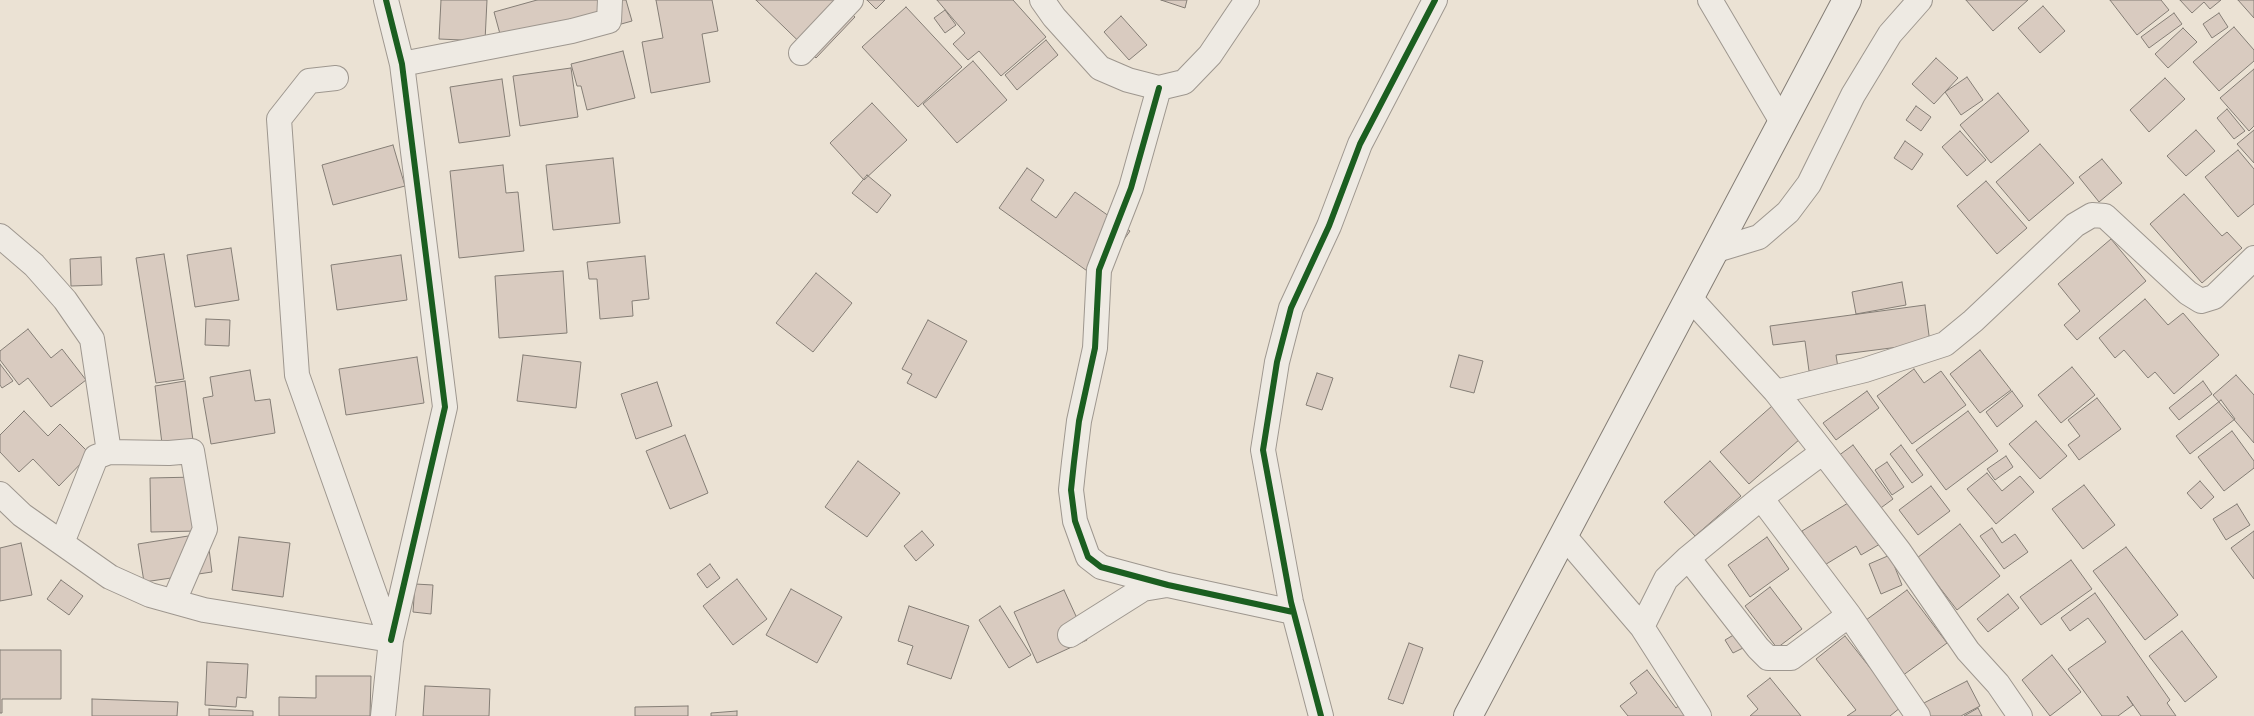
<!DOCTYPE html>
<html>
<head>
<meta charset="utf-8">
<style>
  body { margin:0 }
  canvas { display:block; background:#ebe2d4 }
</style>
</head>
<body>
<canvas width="2254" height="716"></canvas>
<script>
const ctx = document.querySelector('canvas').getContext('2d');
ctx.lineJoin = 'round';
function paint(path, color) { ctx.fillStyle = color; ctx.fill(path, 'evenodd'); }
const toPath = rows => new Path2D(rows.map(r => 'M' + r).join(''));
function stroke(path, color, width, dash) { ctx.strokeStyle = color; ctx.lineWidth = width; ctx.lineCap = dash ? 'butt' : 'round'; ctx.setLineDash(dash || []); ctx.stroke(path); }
const building = toPath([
  [441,0,487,0,485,41,439,39,441,0],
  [537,0,626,0,632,21,506,56,494,12,537,0],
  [656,0,712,0,718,31,702,34,710,82,651,93,642,42,663,38,656,0],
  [756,0,837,0,855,17,816,58,756,0],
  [867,0,885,0,876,9,867,0],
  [937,0,1013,0,1046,37,1001,76,979,51,968,60,953,44,965,33,937,0],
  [1161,0,1187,0,1185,8,1161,0],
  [1966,0,2028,0,1993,31,1966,0],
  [2110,0,2161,0,2169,10,2137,35,2110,0],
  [2180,0,2221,0,2210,9,2204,2,2192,13,2180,0],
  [2238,0,2254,0,2254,18,2238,0],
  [2043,6,2065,31,2040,53,2018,28,2043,6],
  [906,7,962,67,918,107,862,47,906,7],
  [945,10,956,25,945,33,934,18,945,10],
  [2174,13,2182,24,2149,48,2141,37,2174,13],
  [2219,13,2228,27,2212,38,2203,24,2219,13],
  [1121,16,1147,45,1129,60,1104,32,1121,16],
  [2234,27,2254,50,2254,61,2219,91,2193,62,2234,27],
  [2183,28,2197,42,2168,68,2155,54,2183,28],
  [1046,40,1058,55,1017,90,1005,75,1046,40],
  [623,51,635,98,587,110,581,86,577,86,571,64,623,51],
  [1936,58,1958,78,1934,104,1912,84,1936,58],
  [973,61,1007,100,957,143,923,104,973,61],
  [571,68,578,117,520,126,513,76,571,68],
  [2254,69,2254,126,2249,131,2220,98,2254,69],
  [1967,77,1983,100,1961,115,1945,92,1967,77],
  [2165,78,2185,99,2149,132,2130,110,2165,78],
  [502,79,510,136,459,143,450,87,502,79],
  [1998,93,2029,131,1991,163,1960,125,1998,93],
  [872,103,907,140,864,180,830,143,872,103],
  [1916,106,1931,117,1921,131,1906,120,1916,106],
  [2227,109,2245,131,2234,139,2217,118,2227,109],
  [2196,130,2215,151,2186,176,2167,156,2196,130],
  [2254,130,2254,163,2237,144,2254,130],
  [1960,131,1986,160,1967,176,1942,147,1960,131],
  [1905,141,1923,154,1912,170,1894,158,1905,141],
  [2040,144,2074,183,2029,221,1996,182,2040,144],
  [393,145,405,186,333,205,322,165,393,145],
  [2238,150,2254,169,2254,204,2238,217,2205,177,2238,150],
  [613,158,620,223,553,230,546,165,613,158],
  [2102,159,2122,183,2099,202,2079,177,2102,159],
  [503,165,506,193,518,192,524,251,459,258,450,171,503,165],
  [1027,168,1044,180,1031,200,1056,218,1075,192,1130,231,1097,278,999,208,1027,168],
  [867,175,891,195,877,213,852,193,867,175],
  [1986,181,2027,228,1997,254,1957,206,1986,181],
  [2184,194,2222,236,2227,232,2242,248,2202,283,2150,224,2184,194],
  [2111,239,2146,281,2077,340,2064,325,2080,311,2058,284,2111,239],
  [231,248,239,300,195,307,187,255,231,248],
  [164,254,184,379,156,383,136,258,164,254],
  [401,255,407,300,337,310,331,265,401,255],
  [645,256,649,299,632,301,633,316,600,319,597,279,589,279,587,262,645,256],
  [101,257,102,285,71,286,70,259,101,257],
  [563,271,567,333,499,338,495,276,563,271],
  [816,273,852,303,813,352,776,323,816,273],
  [1902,282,1906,305,1856,314,1852,292,1902,282],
  [2145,299,2168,325,2183,313,2219,355,2174,394,2155,372,2148,378,2124,350,2115,358,2099,338,2145,299],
  [1925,305,1930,343,1836,355,1838,368,1809,371,1805,341,1773,345,1770,326,1925,305],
  [206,319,230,320,229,346,205,345,206,319],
  [928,320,967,341,936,398,907,383,912,374,902,369,928,320],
  [28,329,51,358,62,349,86,380,51,407,28,378,19,385,0,360,0,351,28,329],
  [1980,350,2011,390,1980,413,1950,374,1980,350],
  [523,355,581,362,576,408,517,401,523,355],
  [1459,355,1483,361,1474,393,1450,387,1459,355],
  [417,357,424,403,346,415,339,369,417,357],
  [0,364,13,381,2,388,0,385,0,364],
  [2072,367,2095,395,2061,423,2038,395,2072,367],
  [1914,369,1924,383,1941,371,1966,405,1912,444,1877,396,1914,369],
  [250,370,255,401,270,399,275,433,211,444,203,398,213,396,210,377,250,370],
  [1317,373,1333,378,1322,410,1306,405,1317,373],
  [2236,375,2254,395,2254,443,2213,395,2236,375],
  [185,381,194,448,163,452,155,386,185,381],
  [2203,381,2212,394,2179,420,2169,408,2203,381],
  [657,382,672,426,636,439,621,394,657,382],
  [1867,391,1879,408,1836,440,1823,423,1867,391],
  [2012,391,2023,406,1997,427,1986,412,2012,391],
  [2097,398,2121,429,2079,460,2068,445,2080,436,2068,420,2097,398],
  [2221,400,2235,419,2190,454,2176,436,2221,400],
  [1772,406,1800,439,1749,484,1720,452,1772,406],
  [24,411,48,436,60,424,90,454,59,486,33,459,19,472,0,452,0,435,24,411],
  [1968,411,1998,451,1946,490,1916,450,1968,411],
  [2036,421,2067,456,2040,479,2009,444,2036,421],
  [2232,431,2254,461,2254,468,2224,491,2198,457,2232,431],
  [685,435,708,493,670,509,646,451,685,435],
  [1853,445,1893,499,1878,510,1838,456,1853,445],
  [1901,445,1923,475,1912,483,1890,454,1901,445],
  [2006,456,2013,467,1995,480,1987,469,2006,456],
  [858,461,900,493,867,537,825,507,858,461],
  [1710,461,1741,496,1695,536,1664,502,1710,461],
  [1887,462,1904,487,1892,495,1875,470,1887,462],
  [1987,473,2002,491,2020,476,2034,492,1996,524,1967,489,1987,473],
  [197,477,198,531,151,532,150,478,197,477],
  [2200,481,2214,497,2201,509,2187,493,2200,481],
  [2084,485,2115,525,2083,549,2052,509,2084,485],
  [1931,486,1950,511,1918,535,1899,510,1931,486],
  [1853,500,1880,544,1861,555,1856,546,1823,566,1802,531,1853,500],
  [2237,504,2250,525,2226,540,2213,519,2237,504],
  [1960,524,2000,576,1957,610,1917,558,1960,524],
  [1992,528,2002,543,2015,534,2028,552,2004,569,1980,536,1992,528],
  [922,531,934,545,916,561,904,546,922,531],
  [2254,531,2254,579,2231,548,2254,531],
  [207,533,212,572,144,582,138,544,207,533],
  [239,537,290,543,283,597,232,590,239,537],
  [1767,537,1789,569,1750,597,1728,565,1767,537],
  [21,543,32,595,0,601,0,548,21,543],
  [2126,547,2178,615,2145,640,2093,571,2126,547],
  [1890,555,1902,585,1881,594,1869,564,1890,555],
  [2071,560,2092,589,2041,625,2020,597,2071,560],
  [710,564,720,578,707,588,697,574,710,564],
  [737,579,767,619,733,645,703,606,737,579],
  [61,580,83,596,69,615,47,599,61,580],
  [415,584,433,585,431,614,413,612,415,584],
  [1770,587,1802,629,1777,648,1745,606,1770,587],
  [791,589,842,617,817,663,766,635,791,589],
  [1064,590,1087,640,1037,663,1014,612,1064,590],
  [1907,590,1947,643,1902,676,1862,623,1907,590],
  [2095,593,2170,700,2167,703,2176,716,2141,716,2127,696,2133,705,2118,716,2102,716,2068,669,2106,642,2088,618,2070,631,2061,618,2095,593],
  [2008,594,2019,608,1988,632,1977,619,2008,594],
  [909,606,969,626,951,679,907,664,913,646,898,641,909,606],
  [1000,606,1031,655,1009,668,979,620,1000,606],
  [2182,631,2217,677,2185,702,2149,656,2182,631],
  [1737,633,1745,647,1733,653,1725,640,1737,633],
  [1845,636,1901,707,1890,716,1847,716,1856,710,1816,659,1845,636],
  [1409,643,1423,648,1403,704,1388,699,1409,643],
  [0,650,61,650,61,699,2,699,2,713,0,713,0,650],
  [2052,655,2081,692,2050,716,2022,680,2052,655],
  [207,662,248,664,246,698,237,697,236,707,205,705,207,662],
  [1647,670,1676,708,1686,700,1698,716,1628,716,1620,706,1637,693,1630,683,1647,670],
  [316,676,371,676,370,716,279,716,279,697,316,698,316,676],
  [1770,678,1801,716,1750,716,1758,709,1747,696,1770,678],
  [1967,681,1980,706,1961,716,1923,716,1918,706,1967,681],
  [425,686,490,689,489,716,423,716,425,686],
  [92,699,178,702,177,716,92,716,92,699],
  [688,706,688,716,635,716,635,707,688,706],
  [1978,708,1982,716,1964,716,1978,708],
  [209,709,253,711,253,716,209,716,209,709],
  [737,711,737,716,711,716,711,713,737,711]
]);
const minor = toPath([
  [386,0,402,64,445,407,391,640],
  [1042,0,1054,17,1100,68,1128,80,1159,88,1184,82,1210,55,1247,0],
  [1710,0,1782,122],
  [801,53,851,0],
  [402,64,572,31,609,21,610,0],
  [336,78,309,81,279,119,297,375,391,640],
  [1159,88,1131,188,1099,270,1095,348,1079,421,1074,462,1071,490,1075,521,1088,557,1101,567,1168,585,1293,612],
  [0,236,34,265,65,300,92,339,109,452],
  [1713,251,1759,237,1788,212,1809,184,1853,95,1890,34,1920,0],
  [1690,298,1776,392,1823,452,1899,551,1968,651,1998,684,2020,716],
  [1776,392,1865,370,1945,344,1973,321,2075,225,2092,215,2105,216,2188,293,2201,301,2214,297,2254,258],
  [0,494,22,515,110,577,150,595,204,610,391,640,383,716],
  [1761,498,1849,615,1918,716],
  [1565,537,1642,627,1699,716],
  [62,543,96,457,109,452,169,453,192,451,205,529,174,601],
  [1688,558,1758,648,1768,658,1791,658,1849,615],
  [1642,627,1666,579,1688,558,1761,498,1823,452],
  [1070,635,1143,589,1167,585],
  [1321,716,1291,602,1263,450,1277,362,1291,308,1329,226,1360,144,1435,0]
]);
const secondary = toPath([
  [1468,716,1847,0]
]);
const cycleway = toPath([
  [386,0,402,64,445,407,391,640],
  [1159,88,1131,188,1099,270,1095,348,1079,421,1074,462,1071,490,1075,521,1088,557,1101,567,1168,585,1293,612],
  [1321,716,1291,602,1263,450,1277,362,1291,308,1329,226,1360,144,1435,0]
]);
paint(building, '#d9cbc0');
stroke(building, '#857e76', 1);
stroke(minor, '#9e978f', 26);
stroke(secondary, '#857e76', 30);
stroke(minor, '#eeeae3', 24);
stroke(secondary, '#eeeae3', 28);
stroke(cycleway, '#1b5e20', 6);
</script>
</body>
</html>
